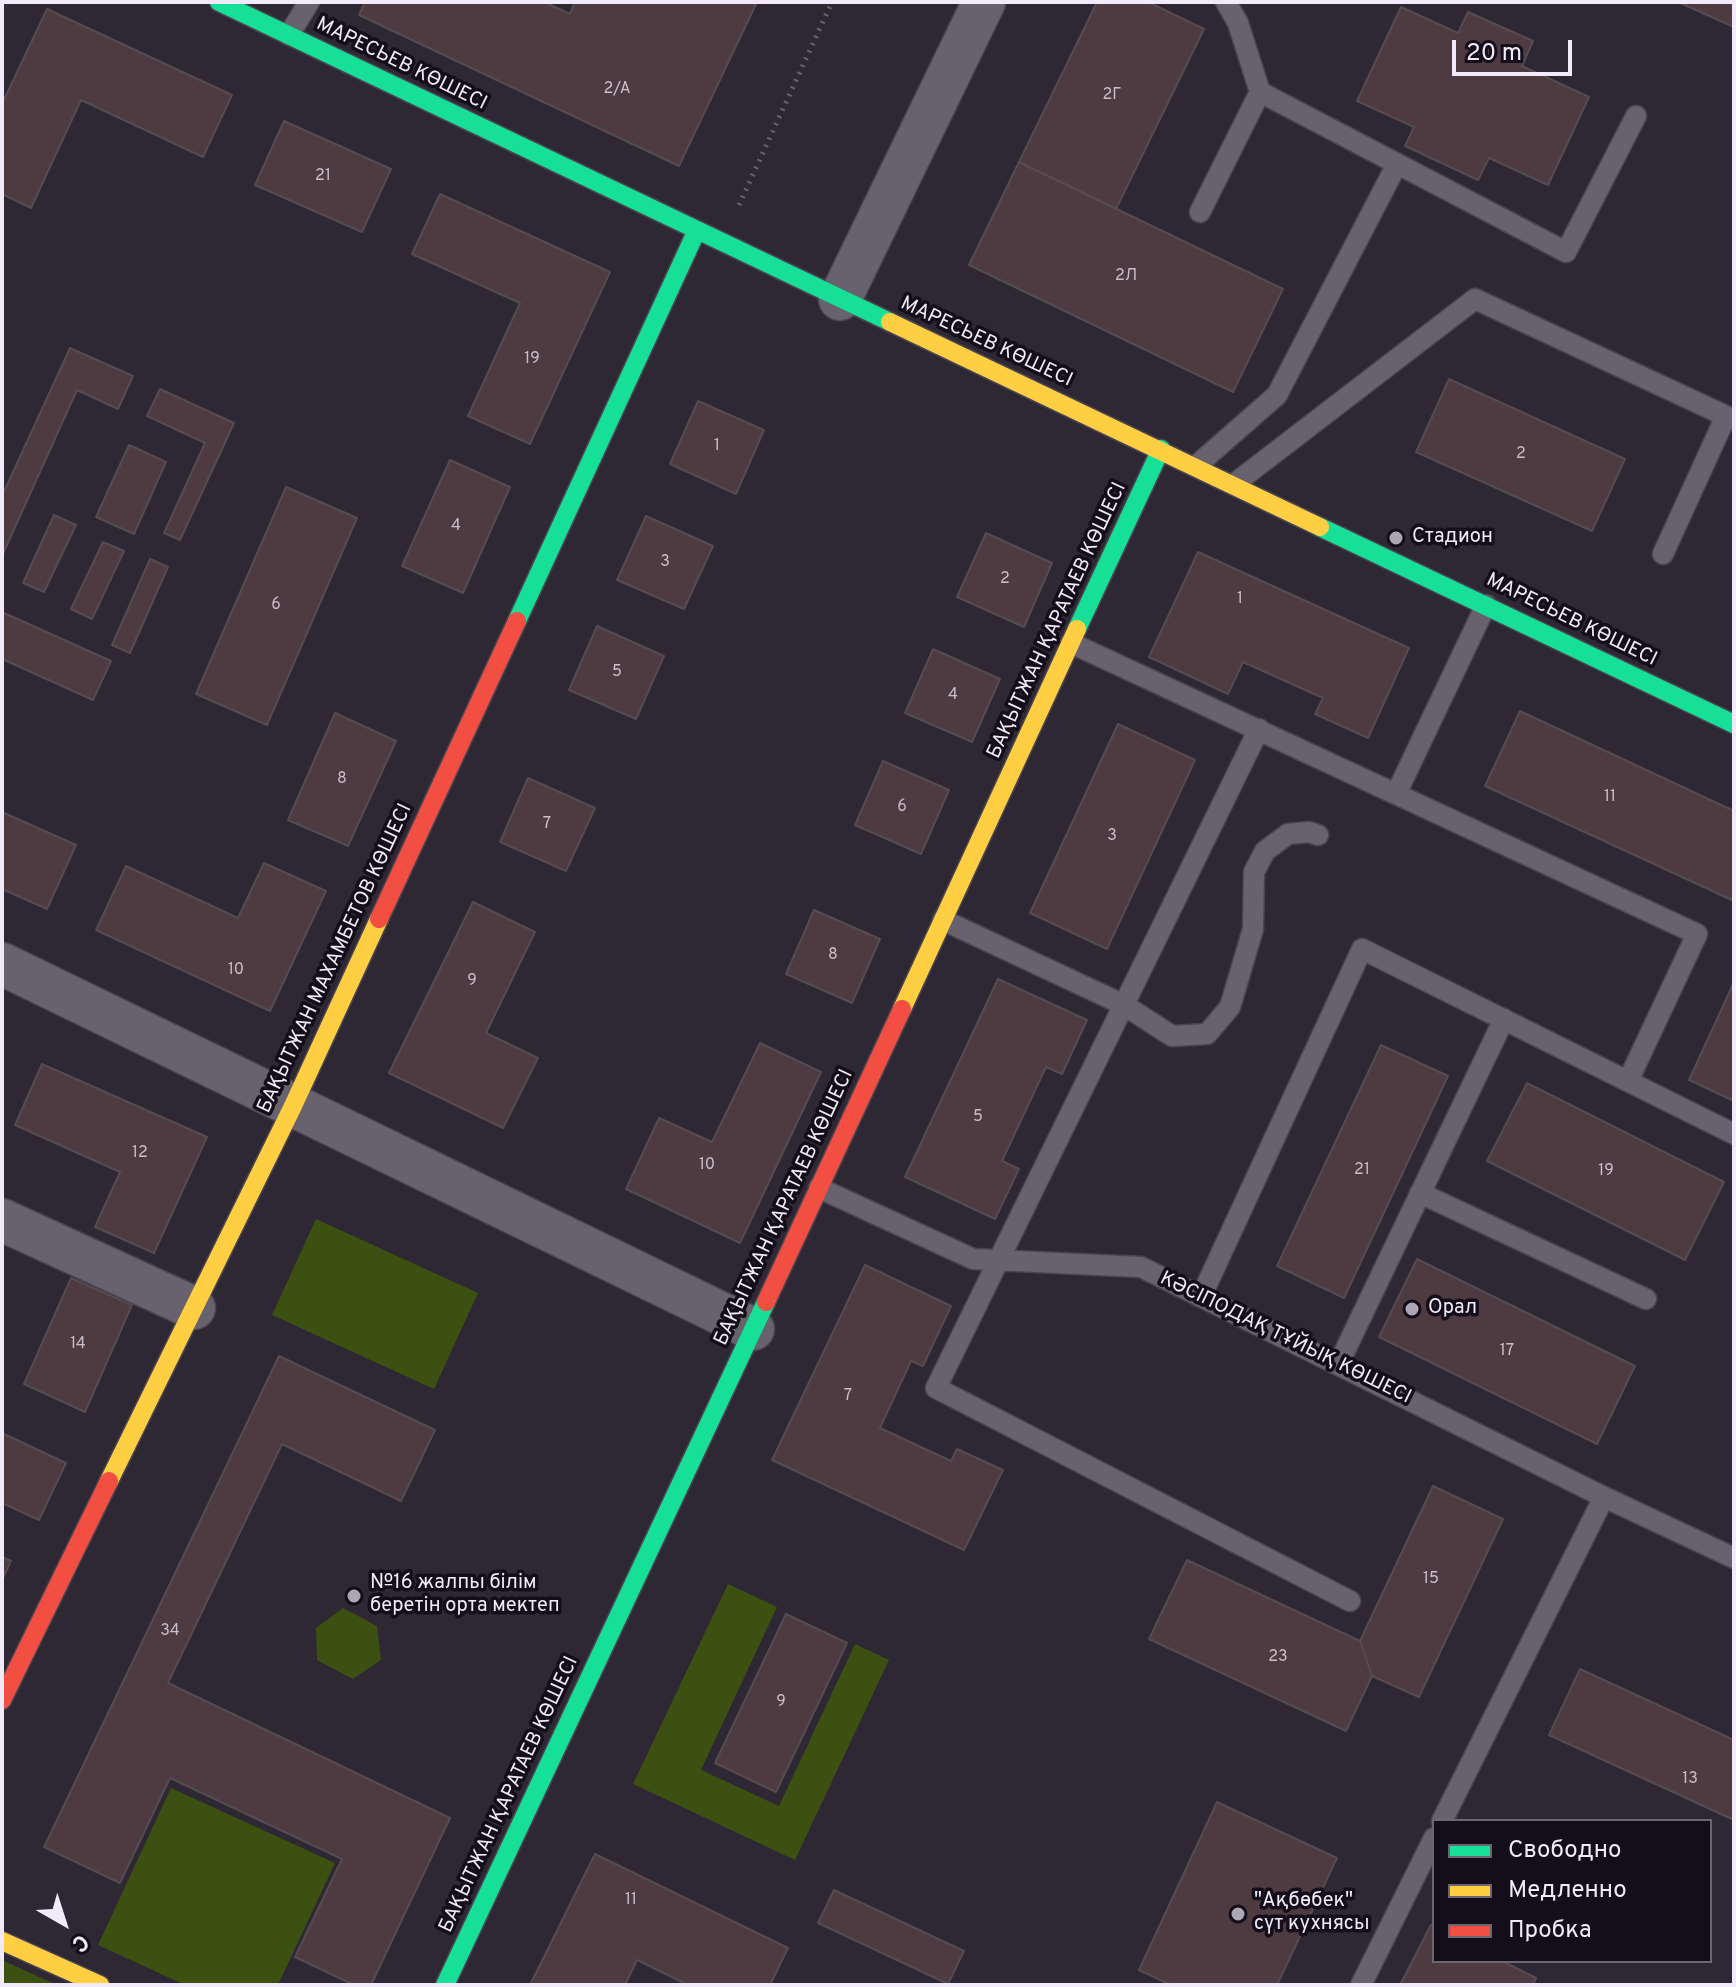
<!DOCTYPE html>
<html>
<head>
<meta charset="utf-8">
<style>
  body { margin:0 }
  #map { position:relative; width:1736px; height:1987px; overflow:hidden; background:#2e2834; font-family:Overpass,sans-serif }
  canvas { display:block }
  .frame { position:absolute; inset:0; border:4px solid #f1eafa; pointer-events:none }
  .legend { position:absolute; left:1432px; top:1819px; width:280px; height:144px; box-sizing:border-box; background:#130e19; border:2px solid #6c6673; margin:0; padding:10px 14px; list-style:none; font-size:24px; color:#f1eafa }
  .legend li { display:flex; align-items:center; gap:16px; height:40px }
  .legend b { width:40px; border:2px solid #6c6673 }
  .north { position:absolute; left:24px; top:1883px; width:80px; height:80px; -webkit-text-stroke:6px #130e19; paint-order:stroke; rotate:141deg; font-size:22px; font-weight:700; line-height:32px; text-align:center; color:#f1eafa }
  .north::after { content:''; display:block; margin:auto; width:28px; height:36px; background:#f1eafa; clip-path:polygon(50% 0,100% 100%,50% 72%,0 100%) }
  .scale { position:absolute; left:1452px; top:40px; width:120px; height:36px; box-sizing:border-box; border:4px solid #f1eafa; border-top:0; padding-left:10px; font-size:24px; line-height:28px; white-space:nowrap; color:#f1eafa; -webkit-text-stroke:6px #130e19; paint-order:stroke }
</style>
</head>
<body>
<div id="map">
<canvas width="1736" height="1987"></canvas>
<div class="frame"></div>
<ul class="legend">
<li><b style="height:10px;background:#16e098"></b>Свободно</li>
<li><b style="height:10px;background:#ffcf43"></b>Медленно</li>
<li><b style="height:10px;background:#f24e42"></b>Пробка</li>
</ul>
<div class="north">С</div>
<div class="scale">20 m</div>
</div>
<script>
const ctx = document.querySelector('canvas').getContext('2d');
ctx.lineJoin = 'round';
function paint(path, color) { ctx.fillStyle = color; ctx.fill(path, 'evenodd'); }
const toPath = rows => new Path2D(rows.map(r => 'M' + r).join(''));
function stroke(path, color, width, dash) { ctx.strokeStyle = color; ctx.lineWidth = width; ctx.lineCap = dash ? 'butt' : 'round'; ctx.setLineDash(dash || []); ctx.stroke(path); }
function write(font, color, halo, rows, align = 'center') {
  ctx.font = font + ' Overpass,sans-serif'; ctx.lineWidth = 7; ctx.setLineDash([]); ctx.textBaseline = 'middle'; ctx.strokeStyle = halo; ctx.fillStyle = color; for (const [text, x, y, turn = 0] of rows) {
    ctx.save(); ctx.translate(x, y); ctx.rotate((+turn || 0) * Math.PI / 180); ctx.textAlign = isNaN(turn) ? turn : align; if (halo) ctx.strokeText(text, 0, 0); ctx.fillText(text, 0, 0); ctx.restore();
  }
}
const green = toPath([
  [316,1219,478,1293,434,1389,272,1315],
  [728,1584,777,1607,701,1770,779,1806,855,1644,889,1660,795,1860,633,1784],
  [343,1608,377,1626,381,1660,353,1679,317,1660,316,1628],
  [171,1788,335,1863,278,1985,185,1985,98,1945],
  [2,1960,57,1985,2,1985]
]);
const building = toPath([
  [365,2,544,2,570,14,575,2,757,2,679,166,359,15,365,2],
  [1097,2,1148,2,1204,29,1116,209,1019,162,1097,2],
  [1678,2,1734,2,1734,27,1678,2],
  [1401,7,1458,33,1468,12,1533,41,1522,66,1589,97,1548,185,1489,158,1478,180,1405,146,1414,127,1357,101,1401,7],
  [47,9,232,95,203,157,81,100,31,208,2,194,2,104,47,9],
  [284,121,391,169,362,232,255,185,284,121],
  [1019,162,1283,289,1233,392,969,265,1019,162],
  [440,194,610,272,530,444,468,416,520,303,412,254,440,194],
  [70,348,133,376,118,409,77,390,2,556,2,496,70,348],
  [1449,379,1625,459,1592,531,1416,452,1449,379],
  [160,389,234,423,180,540,164,533,205,443,147,416,160,389],
  [698,401,764,430,736,494,670,464,698,401],
  [129,445,166,462,134,534,96,517,129,445],
  [450,460,510,487,463,593,402,566,450,460],
  [286,487,357,518,267,725,196,694,286,487],
  [54,515,76,525,44,592,23,583,54,515],
  [646,516,713,546,684,609,617,580,646,516],
  [986,533,1052,563,1024,627,957,597,986,533],
  [103,542,124,551,92,619,71,609,103,542],
  [1198,552,1409,648,1368,738,1315,714,1323,698,1243,662,1228,694,1149,657,1198,552],
  [150,559,168,567,130,653,112,645,150,559],
  [2,612,111,661,93,700,2,659,2,612],
  [597,626,664,656,636,719,569,690,597,626],
  [933,649,1000,679,972,742,905,713,933,649],
  [1520,711,1734,811,1734,901,1485,786,1520,711],
  [335,713,396,741,348,846,288,820,335,713],
  [1118,724,1195,760,1107,949,1030,913,1118,724],
  [883,761,949,790,921,854,855,825,883,761],
  [528,778,595,808,566,871,500,842,528,778],
  [2,812,76,845,47,909,2,889,2,812],
  [264,863,326,891,270,1011,96,930,126,866,238,918,264,863],
  [473,902,535,932,486,1033,538,1058,503,1128,389,1073,473,902],
  [814,910,880,939,852,1003,786,974,814,910],
  [998,979,1087,1020,1062,1074,1046,1067,1002,1161,1019,1169,995,1219,905,1177,998,979],
  [1734,982,1734,1101,1689,1080,1734,982],
  [760,1043,821,1072,740,1243,626,1189,659,1118,712,1142,760,1043],
  [1381,1045,1448,1076,1344,1298,1277,1266,1381,1045],
  [42,1064,207,1137,154,1253,95,1227,120,1172,15,1125,42,1064],
  [1527,1083,1724,1182,1685,1260,1487,1161,1527,1083],
  [1417,1259,1635,1366,1597,1444,1379,1337,1417,1259],
  [865,1265,951,1306,923,1366,911,1361,880,1428,951,1461,957,1449,1003,1470,964,1550,772,1460,865,1265],
  [71,1278,132,1305,85,1412,24,1384,71,1278],
  [279,1356,435,1430,401,1501,282,1444,168,1683,450,1818,371,1985,354,1985,295,1957,342,1859,170,1778,120,1883,44,1847,279,1356],
  [2,1433,66,1463,39,1520,2,1503,2,1433],
  [1433,1486,1503,1519,1419,1697,1372,1676,1360,1641,1433,1486],
  [2,1557,11,1561,2,1580,2,1557],
  [1187,1560,1360,1641,1372,1676,1346,1731,1149,1639,1187,1560],
  [786,1614,847,1643,776,1792,715,1763,786,1614],
  [1580,1669,1734,1740,1734,1820,1549,1735,1580,1669],
  [1217,1802,1337,1858,1277,1985,1171,1985,1139,1970,1217,1802],
  [595,1854,788,1948,770,1985,688,1985,637,1960,625,1985,530,1985,595,1854],
  [834,1890,964,1951,948,1984,818,1923,834,1890],
  [1431,1925,1434,1927,1434,1961,1502,1961,1536,1978,1533,1985,1400,1985,1431,1925]
]);
const path = toPath([
  [739,205,832,2]
]);
const lane = toPath([
  [1226,2,1238,23,1260,92,1566,252,1636,116],
  [289,35,309,2],
  [1200,212,1260,92],
  [1196,466,1277,395,1397,164],
  [1234,484,1475,299,1726,416,1663,554],
  [1071,643,1697,934,1628,1081],
  [1259,729,936,1388,1350,1601],
  [1397,792,1486,605],
  [943,920,1124,1005,1172,1036,1207,1034,1230,1007,1253,929,1254,872,1265,851,1288,834,1309,832,1318,835],
  [819,1188,973,1259,1141,1267,1604,1497,1734,1558],
  [1420,1193,1646,1299],
  [1201,1297,1362,949,1734,1134],
  [1338,1365,1504,1019],
  [1442,1821,1604,1497],
  [1361,1985,1434,1838]
]);
const street = toPath([
  [840,299,984,2],
  [2,964,753,1329],
  [2,1220,194,1308]
]);
const fast = toPath([
  [219,2,890,322],
  [1320,527,1734,724],
  [517,621,697,230],
  [1077,629,1161,449],
  [445,1985,766,1302]
]);
const slow = toPath([
  [890,322,1320,527],
  [902,1009,1077,629],
  [109,1481,293,1106,379,919],
  [2,1941,100,1985]
]);
const jam = toPath([
  [379,919,517,621],
  [766,1302,902,1009],
  [2,1700,109,1481]
]);
const markers = [
  [1396,538,8,"#ada6b5"],
  [1412,1309,8,"#ada6b5"],
  [354,1596,8,"#ada6b5"],
  [1238,1914,8,"#ada6b5"]
];
const numberNames = [
  ["2/А",617,90],
  ["2Г",1112,96],
  ["21",323,177],
  ["2Л",1126,277],
  ["19",532,360],
  ["1",717,447],
  ["2",1521,455],
  ["4",456,527],
  ["3",665,563],
  ["2",1005,580],
  ["1",1240,600],
  ["6",276,606],
  ["5",617,673],
  ["4",953,696],
  ["8",342,780],
  ["11",1610,798],
  ["6",902,808],
  ["7",547,825],
  ["3",1112,837],
  ["8",833,956],
  ["10",236,971],
  ["9",472,982],
  ["5",978,1118],
  ["12",140,1154],
  ["10",707,1166],
  ["21",1362,1171],
  ["19",1606,1172],
  ["14",78,1345],
  ["17",1507,1352],
  ["7",848,1397],
  ["15",1431,1580],
  ["34",170,1632],
  ["23",1278,1658],
  ["9",781,1703],
  ["13",1690,1780],
  ["11",631,1901]
];
const streetNames = [
  ["МАРЕСЬЕВ КӨШЕСІ",401,65,26],
  ["МАРЕСЬЕВ КӨШЕСІ",986,343,25],
  ["БАҚЫТЖАН ҚАРАТАЕВ КӨШЕСІ",1058,621,-65],
  ["МАРЕСЬЕВ КӨШЕСІ",1571,621,26],
  ["БАҚЫТЖАН МАХАМБЕТОВ КӨШЕСІ",336,959,-65],
  ["БАҚЫТЖАН ҚАРАТАЕВ КӨШЕСІ",785,1208,-65],
  ["КӘСІПОДАҚ ТҰЙЫҚ КӨШЕСІ",1285,1339,26],
  ["БАҚЫТЖАН ҚАРАТАЕВ КӨШЕСІ",510,1795,-65]
];
const poiNames = [
  ["Стадион",1412,538],
  ["Орал",1428,1309],
  ["№16 жалпы білім",370,1584],
  ["беретін орта мектеп",370,1607],
  ["\"Ақбөбек\"",1254,1902],
  ["сүт кухнясы",1254,1925]
];
paint(green, '#3c5012');
paint(building, '#4e3b41');
stroke(building, '#554c51', 2);
stroke(lane, '#4b4450', 23);
stroke(street, '#4b4450', 45);
stroke(fast, '#4b4450', 21);
stroke(slow, '#4b4450', 21);
stroke(jam, '#4b4450', 21);
stroke(path, '#67636c', 5, [2, 6]);
stroke(lane, '#67626d', 20);
stroke(street, '#67626d', 42);
stroke(fast, '#16e098', 18);
stroke(slow, '#ffcf43', 18);
stroke(jam, '#f24e42', 18);
for (const [x, y, r, color] of markers) { const dot = new Path2D(); dot.arc(x, y, r, 0, 2 * Math.PI); ctx.fillStyle = color; ctx.fill(dot); stroke(dot, '#130e19', 3); }
write('16px', '#c8becc', null, numberNames);
write('20px', '#f1eafa', '#130e19', streetNames);
write('20px', '#f1eafa', '#130e19', poiNames, 'left');
</script>
</body>
</html>
